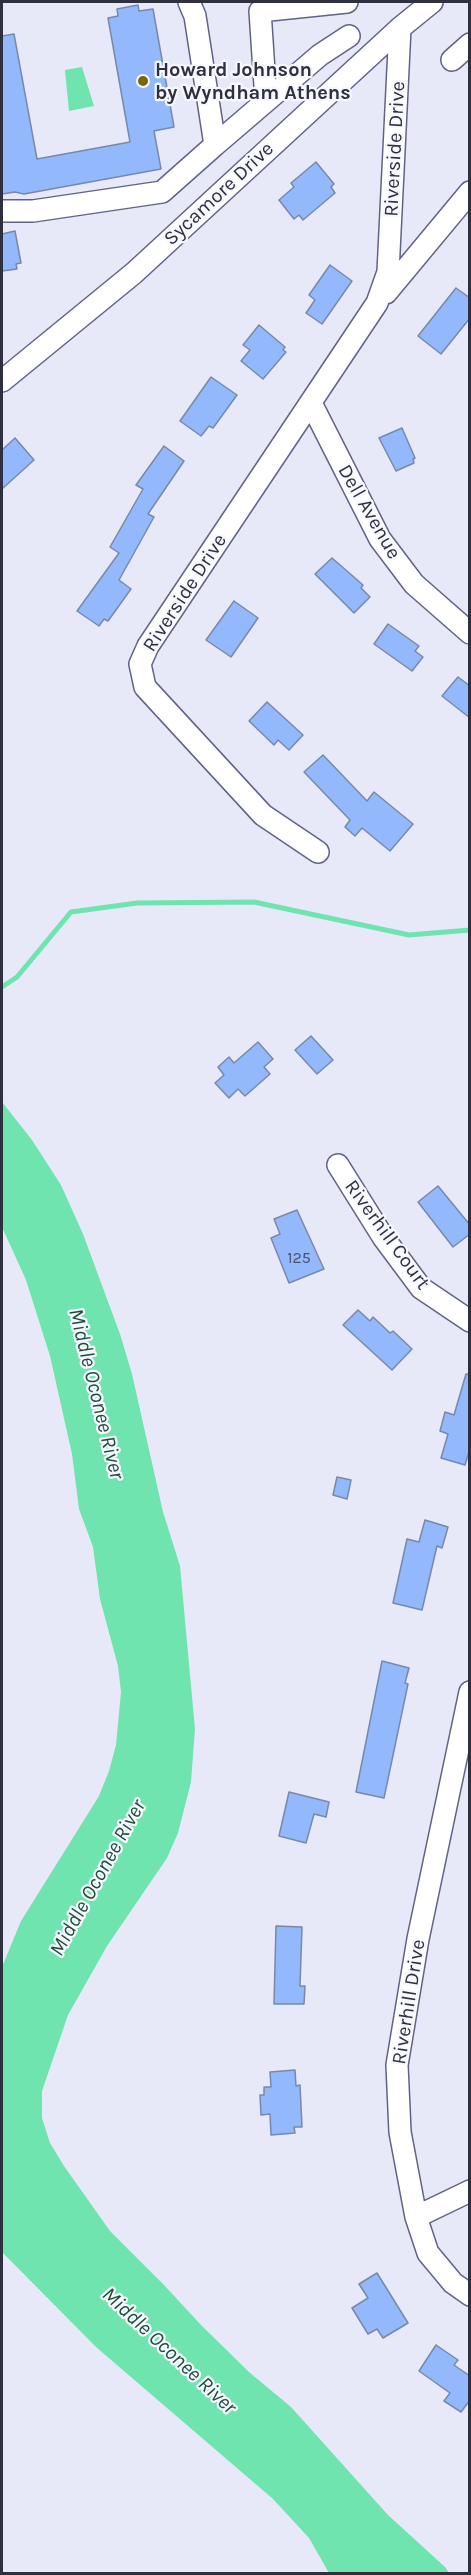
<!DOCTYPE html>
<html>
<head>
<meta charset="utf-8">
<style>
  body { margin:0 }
  #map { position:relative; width:471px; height:2575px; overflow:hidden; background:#e7e9f9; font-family:Karla,sans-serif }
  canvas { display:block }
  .frame { position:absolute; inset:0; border:3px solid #2f303f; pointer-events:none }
</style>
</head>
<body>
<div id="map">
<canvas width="471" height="2575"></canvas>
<div class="frame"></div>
</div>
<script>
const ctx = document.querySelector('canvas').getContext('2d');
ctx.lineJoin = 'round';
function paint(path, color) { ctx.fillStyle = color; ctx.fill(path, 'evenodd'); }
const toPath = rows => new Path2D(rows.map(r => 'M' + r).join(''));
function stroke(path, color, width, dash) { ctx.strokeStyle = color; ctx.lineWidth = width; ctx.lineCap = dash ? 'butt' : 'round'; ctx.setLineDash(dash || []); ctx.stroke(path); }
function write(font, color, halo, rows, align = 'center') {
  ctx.font = font + ' Karla,sans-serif'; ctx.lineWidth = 4.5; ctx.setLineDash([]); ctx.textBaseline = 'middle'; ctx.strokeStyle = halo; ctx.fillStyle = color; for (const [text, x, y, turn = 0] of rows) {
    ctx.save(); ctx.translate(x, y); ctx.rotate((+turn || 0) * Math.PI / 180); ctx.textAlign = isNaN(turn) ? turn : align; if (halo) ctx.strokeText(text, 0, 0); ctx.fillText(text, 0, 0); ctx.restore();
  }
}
const water = toPath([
  [82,67,94,106,69,111,65,70],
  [2,1102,32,1140,61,1185,83,1234,120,1334,132,1374,163,1512,180,1566,195,1729,191,1782,178,1833,167,1858,107,1946,68,2015,42,2091,42,2118,50,2143,64,2166,110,2231,164,2285,201,2325,249,2372,291,2407,388,2515,445,2567,449,2573,329,2573,309,2538,273,2499,96,2347,2,2252,2,1967,21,1921,99,1796,109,1771,116,1745,121,1692,118,1666,100,1599,93,1547,79,1509,72,1454,50,1356,26,1280,2,1227]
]);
const stream = toPath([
  [2,987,17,977,71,912,137,903,254,902,409,935,470,930]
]);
const building = toPath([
  [138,5,139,11,153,9,174,127,154,131,161,169,24,194,15,192,2,194,2,36,14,34,37,159,130,142,108,18,118,16,117,9,138,5],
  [316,162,334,184,331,187,335,193,303,220,299,215,294,219,279,200,294,187,291,183,316,162],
  [15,231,21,263,16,264,17,269,2,271,2,234,15,231],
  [330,265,352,281,322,324,306,313,315,300,309,295,330,265],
  [456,288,470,298,470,318,441,354,418,336,456,288],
  [259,325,285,347,283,350,286,352,263,379,241,361,250,350,243,345,259,325],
  [211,377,237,395,213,428,209,426,201,436,180,421,211,377],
  [402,428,415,458,413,459,414,463,396,471,379,438,402,428],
  [15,438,34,460,2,489,2,450,15,438],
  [164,446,184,461,148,514,154,517,119,580,131,589,108,621,104,619,99,626,77,611,119,553,110,547,143,489,136,485,164,446],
  [332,558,363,585,361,588,370,597,354,613,315,574,332,558],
  [234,601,258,618,231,657,206,640,234,601],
  [388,624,419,646,415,651,423,657,412,671,374,644,388,624],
  [458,677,470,686,470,718,442,696,458,677],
  [267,702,303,735,289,750,278,740,274,745,249,721,267,702],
  [323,755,367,801,374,792,413,824,390,851,362,828,355,836,345,827,350,820,304,772,323,755],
  [311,1036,333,1060,317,1074,295,1050,311,1036],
  [258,1042,273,1059,264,1067,270,1074,245,1096,238,1089,229,1098,215,1083,224,1075,218,1067,229,1057,234,1063,258,1042],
  [438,1186,470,1225,470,1234,453,1247,418,1202,438,1186],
  [297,1210,324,1269,289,1283,271,1238,280,1234,274,1219,297,1210],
  [358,1310,370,1321,373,1317,390,1333,393,1331,412,1349,392,1370,343,1325,358,1310],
  [466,1374,470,1374,470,1448,465,1465,441,1458,448,1434,440,1431,445,1412,454,1415,466,1374],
  [337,1477,351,1480,347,1499,333,1495,337,1477],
  [425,1520,448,1527,442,1548,437,1546,422,1610,393,1603,407,1539,419,1542,425,1520],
  [382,1661,409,1668,405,1683,408,1684,384,1798,356,1792,382,1661],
  [289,1792,329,1802,326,1817,314,1814,306,1843,279,1836,289,1792],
  [276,1926,302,1927,300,1986,305,1986,304,2004,274,2004,276,1926],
  [295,2070,296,2086,300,2085,302,2127,294,2127,295,2133,271,2135,270,2114,261,2115,260,2095,264,2095,264,2087,271,2087,270,2072,295,2070],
  [377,2273,408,2323,383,2338,377,2329,368,2334,352,2308,368,2298,359,2284,377,2273],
  [436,2345,458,2360,454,2365,470,2376,470,2400,461,2412,444,2401,450,2393,419,2371,436,2345]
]);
const minor = toPath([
  [452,60,470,44],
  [266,101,260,11,347,2],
  [215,145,320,55,349,36],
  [2,211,33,211,162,192,215,145,195,16,189,2],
  [386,293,470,192],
  [2,381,134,273,400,28,432,2],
  [311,403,380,539,414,584,470,633],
  [318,852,263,815,145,687,140,664,148,646,377,303,388,272,400,28],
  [338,1165,383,1237,421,1288,470,1321],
  [470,1692,418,1939,397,2065,400,2132,416,2217,428,2253,453,2283,470,2295],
  [416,2217,470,2191]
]);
const markers = [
  [143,81,6,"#756900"]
];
const numberNames = [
  ["125",299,1258]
];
const poiNames = [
  ["Howard Johnson",155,70],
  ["by Wyndham Athens",155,93]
];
const streetNames = [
  ["Riverside Drive",395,149,-87],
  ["Sycamore Drive",219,194,-43],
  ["Dell Avenue",369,512,60],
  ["Riverside Drive",185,593,-57],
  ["Riverhill Court",387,1235,54],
  ["Riverhill Drive",409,2002,-81]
];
const waterNames = [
  ["Middle Oconee River",96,1394,76],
  ["Middle Oconee River",98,1878,-61],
  ["Middle Oconee River",169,2351,43]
];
paint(water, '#70e4ae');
stroke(stream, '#70e4ae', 5);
paint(building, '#93b9fc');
stroke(building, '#7689aa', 1.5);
stroke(minor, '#616386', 24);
stroke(minor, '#fff', 21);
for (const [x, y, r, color] of markers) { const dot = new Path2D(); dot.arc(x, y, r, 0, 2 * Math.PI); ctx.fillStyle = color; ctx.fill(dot); stroke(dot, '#f6f7ff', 2); }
write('16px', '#48526e', null, numberNames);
write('bold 20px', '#2f303f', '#f6f7ff', poiNames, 'left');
write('20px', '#2f303f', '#f6f7ff', streetNames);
write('italic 21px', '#1e4e38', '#f6f7ff', waterNames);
</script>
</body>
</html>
